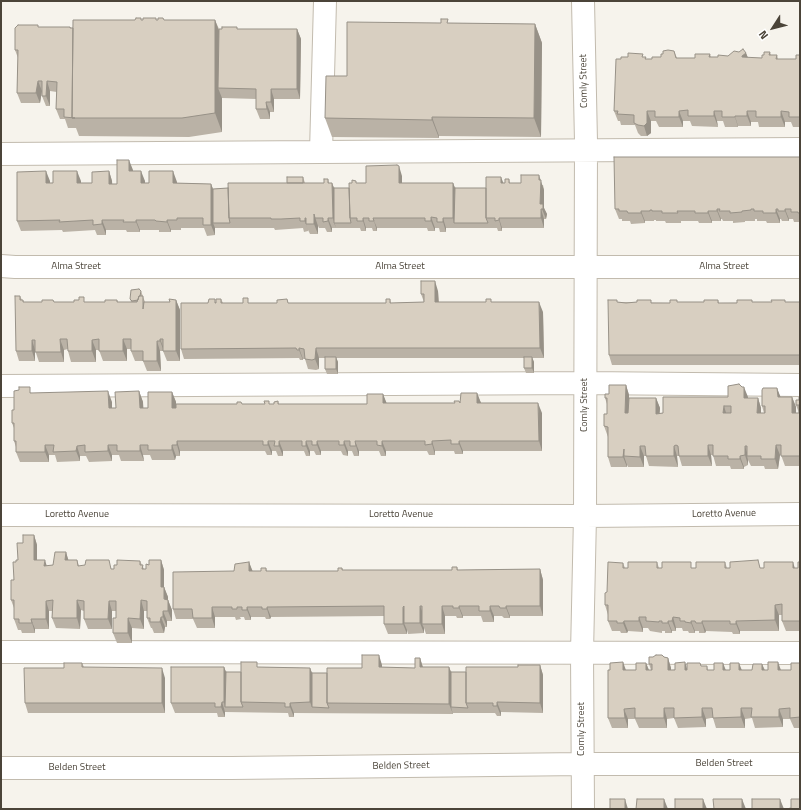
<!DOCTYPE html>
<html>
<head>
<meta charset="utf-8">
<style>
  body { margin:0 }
  #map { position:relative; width:801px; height:810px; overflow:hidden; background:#f6f3ec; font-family:"Titillium Web",sans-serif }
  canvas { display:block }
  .frame { position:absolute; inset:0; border:2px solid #4b4439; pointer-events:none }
  .north { position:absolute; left:753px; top:8px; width:40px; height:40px; -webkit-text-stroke:3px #fff; paint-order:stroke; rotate:234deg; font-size:11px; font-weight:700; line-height:16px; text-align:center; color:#4b4439 }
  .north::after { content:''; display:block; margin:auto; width:14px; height:18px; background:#4b4439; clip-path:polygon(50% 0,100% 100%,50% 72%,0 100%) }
</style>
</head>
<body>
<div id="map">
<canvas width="801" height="810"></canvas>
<div class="frame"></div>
<div class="north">N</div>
</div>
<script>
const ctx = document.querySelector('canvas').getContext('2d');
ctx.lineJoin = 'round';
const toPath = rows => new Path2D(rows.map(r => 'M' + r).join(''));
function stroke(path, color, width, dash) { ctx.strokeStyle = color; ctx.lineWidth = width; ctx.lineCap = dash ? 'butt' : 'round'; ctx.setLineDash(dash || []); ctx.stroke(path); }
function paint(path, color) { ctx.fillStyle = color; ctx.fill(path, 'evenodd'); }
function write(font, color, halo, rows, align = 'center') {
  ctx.font = font + ' "Titillium Web",sans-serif'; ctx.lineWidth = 3; ctx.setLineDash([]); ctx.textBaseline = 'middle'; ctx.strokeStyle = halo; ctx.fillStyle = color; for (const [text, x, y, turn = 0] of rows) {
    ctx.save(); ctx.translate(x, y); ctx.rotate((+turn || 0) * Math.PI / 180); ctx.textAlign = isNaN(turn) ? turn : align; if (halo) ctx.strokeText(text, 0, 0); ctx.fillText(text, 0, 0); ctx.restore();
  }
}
const minor = toPath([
  [583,1,586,142,585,516,582,653,583,809],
  [321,152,325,1],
  [1,154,800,149],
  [1,266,15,267,800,267],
  [1,386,585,383,800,385],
  [1,515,585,516,800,514],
  [1,652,800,653],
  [1,768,232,768,582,764,800,764]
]);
const wall = toPath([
  [141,18,141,20,215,20,219,29,297,29,301,39,300,99,274,99,274,112,270,112,270,119,260,119,256,109,256,99,222,98,222,132,189,137,79,136,76,128,68,128,65,119,60,119,56,109,57,92,50,91,50,106,46,106,42,96,42,91,40,103,21,103,17,93,18,58,15,50,39,27,70,27,71,28,135,20],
  [449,23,535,24,542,43,541,137,439,136,439,138,332,137,325,118,347,76],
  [674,51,677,58,695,58,710,54,711,57,718,57,728,56,739,52,746,53,748,58,762,58,764,55,770,52,771,55,777,55,778,59,796,59,800,55,800,127,793,127,791,122,785,122,785,127,759,127,758,122,751,122,751,126,738,126,738,127,725,127,723,121,717,121,718,127,692,126,690,121,683,121,683,127,659,127,656,121,651,121,651,133,647,136,641,136,638,133,635,125,621,125,620,121,618,121,614,111,621,59,628,57,644,57,646,59,652,59,661,57,663,54],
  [800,157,800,222,794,222,793,219,789,219,789,221,782,221,781,219,780,219,780,223,767,223,766,221,757,221,757,219,755,219,755,221,745,221,745,222,733,223,733,221,723,221,722,219,721,219,721,221,712,221,712,223,699,223,698,221,681,221,681,223,666,223,665,221,656,221,656,220,654,220,654,221,645,221,645,223,631,224,630,221,622,221,622,219,619,219,615,209],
  [133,170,133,171,145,181,145,183,177,182,177,183,211,184,213,189,228,188,287,183,303,177,305,183,324,183,328,179,329,183,332,183,334,188,349,188,357,183,366,183,402,176,402,183,453,183,455,188,486,188,503,183,505,183,509,179,510,183,543,185,544,190,544,208,547,214,546,219,544,219,544,228,502,228,502,231,498,231,497,228,446,228,446,232,440,232,439,228,435,228,435,231,428,231,427,228,377,228,377,231,373,231,372,228,366,228,366,231,361,231,360,228,332,228,332,232,327,232,325,228,319,228,318,226,318,234,310,234,308,230,308,231,304,232,303,228,275,230,274,228,215,228,215,235,207,236,204,228,181,228,181,230,171,230,171,232,159,232,159,230,140,230,140,232,127,232,126,230,106,230,106,235,97,235,95,230,63,232,62,230,21,231,17,221,50,181,50,183,81,181,81,183,92,183,109,171,112,181,112,184,117,184],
  [141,291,145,302,170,302,176,300,180,310,180,361,167,361,163,351,160,351,161,371,147,371,143,361,135,361,131,351,131,349,127,349,127,361,103,361,99,350,96,350,96,362,71,362,68,351,68,349,64,350,64,362,39,362,35,350,35,361,19,361,16,351,20,296,22,300,23,300,24,302,42,302,53,300,54,302,105,302,117,300,118,302,131,302,130,299],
  [438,291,439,302,492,302,543,312,544,358,532,358,534,362,534,373,526,373,524,368,524,358,336,358,338,362,338,374,327,374,325,369,325,358,319,358,319,369,316,370,308,369,305,359,303,359,303,360,300,360,299,358,184,359,181,349,208,303,216,302,221,299,223,303,386,303,390,299,391,303,424,302,421,294],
  [677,300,677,302,704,302,718,300,719,303,800,302,800,365,612,365,609,355,618,302,670,303],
  [626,385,629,395,629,398,656,398,660,408,659,414,663,413,748,398,758,398,761,408,761,413,764,413,762,406,777,388,780,397,792,397,796,407,796,413,799,413,796,405,800,397,800,466,785,466,781,455,780,455,778,469,765,469,764,466,751,466,748,460,748,465,744,467,744,469,731,469,730,466,716,466,713,455,711,455,712,466,682,466,679,456,677,456,678,467,649,466,646,456,644,456,644,467,628,467,627,465,627,467,611,467,608,457,608,437,604,426,607,414,607,404,605,398,609,394],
  [19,390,32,393,112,402,112,408,116,408,139,391,143,402,143,408,148,408,172,392,176,402,176,408,242,404,274,404,278,401,279,404,367,404,383,394,386,403,460,403,477,393,481,403,542,413,542,451,463,451,463,454,455,454,454,451,435,451,435,455,429,455,427,451,386,451,386,456,381,456,379,451,359,451,359,456,354,456,352,451,348,451,348,456,343,455,341,451,321,451,321,455,316,455,314,451,310,451,310,456,306,456,304,451,283,451,283,456,278,456,276,451,272,451,272,455,267,455,265,451,180,451,180,456,176,456,175,460,152,460,150,455,143,455,144,461,121,461,119,455,112,455,112,461,89,462,86,456,80,456,80,461,57,462,55,455,49,455,49,462,20,462,16,452,16,447,14,441,14,428,12,423],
  [34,535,37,545,37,560,47,566,53,565,66,552,68,560,77,560,79,566,112,569,114,569,117,565,140,561,144,569,146,569,149,565,161,560,164,570,164,587,168,597,168,600,172,610,172,621,167,621,167,627,165,627,164,633,154,633,152,628,151,628,147,618,147,611,144,611,144,629,132,628,132,643,117,643,113,633,116,618,116,611,112,611,112,629,88,629,84,619,84,611,81,610,80,629,56,628,52,618,52,611,49,611,49,629,35,629,35,633,22,633,21,630,18,630,14,619,14,608,11,600,16,562,18,560,23,543],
  [249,562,252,571,261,571,266,568,267,571,338,571,342,568,343,570,452,570,457,567,458,570,540,569,543,580,543,616,510,616,510,618,504,618,502,616,494,616,494,622,483,622,481,616,463,616,463,618,457,618,456,616,445,616,445,634,426,634,424,628,424,633,408,634,407,630,407,634,388,634,384,624,384,616,271,617,270,619,266,619,265,617,251,617,251,620,245,620,244,617,240,617,241,619,236,620,235,617,215,617,215,628,197,628,193,619,176,619,173,609],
  [657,562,659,568,696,568,725,562,727,568,798,568,800,562,800,631,786,631,782,621,782,615,779,615,779,631,740,631,740,634,733,634,732,632,706,631,705,633,699,633,699,631,695,631,695,633,689,633,688,631,683,631,682,628,676,628,676,631,672,631,672,633,665,633,665,631,662,631,662,633,650,631,648,628,643,628,643,632,628,631,627,633,621,633,620,631,612,631,608,621,608,615,605,605,607,592,623,563,625,568,628,568],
  [664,657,668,658,671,668,671,670,687,668,700,663,701,666,707,666,708,670,752,670,762,664,765,670,791,670,800,663,800,728,794,728,790,719,783,719,783,727,755,728,752,718,745,719,745,728,716,728,713,718,711,718,706,719,706,727,678,728,674,718,667,719,667,728,639,728,635,719,628,719,628,728,612,728,608,718,610,670,636,670,646,663,649,670,651,670,649,664],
  [420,658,423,667,449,667,451,672,466,672,540,665,543,675,543,713,501,712,501,716,497,716,495,713,453,713,453,714,294,713,294,717,289,717,288,713,225,712,225,717,218,717,217,713,175,713,171,703,224,667,226,672,241,672,259,667,310,668,312,673,327,673,382,665,382,667,415,668],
  [82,663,84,667,165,678,165,713,28,713,25,703,64,668]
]);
const shadedWall = toPath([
  [215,20,222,39,218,88,222,98,222,132,215,113],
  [535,24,542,43,541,137,534,118],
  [297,29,301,39,300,99,297,89],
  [746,53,750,63,746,66,742,56],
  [38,81,42,91,40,103,36,93],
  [47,81,50,91,50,106,46,96],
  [271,89,274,99,274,112,271,102],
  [266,102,270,112,270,119,267,109],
  [647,111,651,121,651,133,647,136,644,126],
  [679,111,683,121,683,127,679,117],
  [714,111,717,121,718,127,714,116],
  [747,111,751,122,751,126,747,116],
  [781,111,785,122,785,127,781,117],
  [735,116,738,126,738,127,735,117],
  [432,117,439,136,439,138,432,120],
  [129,160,133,170,133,181,129,171],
  [399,166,402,176,402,193,399,183],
  [46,171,50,181,50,194,46,183],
  [77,171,81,181,81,193,77,183],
  [109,171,112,181,113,194,109,184],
  [141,171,145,181,145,193,141,183],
  [173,171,177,182,177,193,173,183],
  [539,175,544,190,544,208,547,214,546,219,540,204],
  [501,177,505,187,501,183],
  [332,183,336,193,334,223,336,228,333,218],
  [453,183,457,193,454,223,453,218],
  [211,184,215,194,213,223,215,228,215,235,211,225],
  [541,209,544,219,544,228,541,218],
  [717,209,721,219,721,221,717,211],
  [776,209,780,219,780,223,776,213],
  [785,209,789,219,789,221,785,211],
  [641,211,645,221,645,223,641,213],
  [708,211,712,221,712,223,708,213],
  [314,214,318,226,318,234,314,224],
  [431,217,435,228,435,231,431,221],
  [305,218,307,224,306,224,308,231,305,221],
  [328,218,332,228,332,232,328,221],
  [363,218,366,228,366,231,363,221],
  [373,218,377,228,377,231,374,221],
  [443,218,446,228,446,232,443,222],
  [499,218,502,228,502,231,499,220],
  [102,220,106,230,106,235,102,224],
  [136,220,140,230,140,232,136,222],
  [167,220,171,230,171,232,167,222],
  [435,281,438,291,439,313,435,302],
  [176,300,180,310,180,361,176,351],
  [539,302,543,312,544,358,540,348],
  [60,339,64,350,64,362,61,352],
  [123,339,127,349,127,361,123,351],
  [160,339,164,349,164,351,160,341],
  [32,340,35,350,35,361,32,351],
  [92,340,96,350,96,362,92,351],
  [157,341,160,351,161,371,157,361],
  [299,348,303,359,303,360,299,350],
  [316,348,319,358,319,369,315,359],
  [336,357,338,362,338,374,336,369],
  [532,357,534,362,534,373,532,368],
  [626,385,629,395,629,423,625,413],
  [744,387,748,397,748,408,744,398],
  [777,388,781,398,778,397],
  [108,391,112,402,112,418,109,408],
  [139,391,143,402,144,418,140,408],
  [172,392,176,402,176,418,172,408],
  [477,393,481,403,477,403],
  [383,394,387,404,383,403],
  [792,397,796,407,796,423,792,413],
  [656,398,660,408,659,424,656,414],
  [758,398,761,408,761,423,757,413],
  [538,403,542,413,542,451,539,441],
  [724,406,727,416,723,413],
  [177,441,180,451,180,456,177,445],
  [268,441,272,451,272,455,268,445],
  [279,441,283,451,283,456,279,446],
  [306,441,310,451,310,456,306,446],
  [317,441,321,451,321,455,317,445],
  [344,441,348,451,348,456,344,445],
  [355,441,359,451,359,456,356,446],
  [382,441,386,451,386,456,382,446],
  [432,441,435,451,435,455,432,444],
  [459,441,463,451,463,454,459,444],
  [45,445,49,455,49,462,45,452],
  [108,445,112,455,112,461,108,451],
  [140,445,143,455,144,461,140,451],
  [172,445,176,456,175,460,172,450],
  [708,445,711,455,712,466,708,456],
  [776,445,780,455,778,469,775,459],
  [77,446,80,456,80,461,76,451],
  [640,446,644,456,644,467,640,457],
  [674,446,677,456,678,467,674,456],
  [745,446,748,456,747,456,748,460,748,465,745,455],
  [624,449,624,456,627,465,627,467,623,457],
  [740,456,744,467,744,469,740,459],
  [34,535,37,545,37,570,34,560],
  [66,552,69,562,65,560],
  [45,560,48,570,44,566],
  [161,560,164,570,164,587,168,597,168,610,161,587],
  [249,562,253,572,249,571],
  [793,562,796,572,793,568],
  [540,569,543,580,543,616,540,606],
  [77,600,81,610,80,629,77,618],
  [141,600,144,611,144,629,140,619],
  [168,600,172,610,172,621,168,611],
  [46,601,49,611,49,629,46,619],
  [109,601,112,611,112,629,108,619],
  [775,605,779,615,779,631,775,620],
  [420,606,424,616,422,624,424,628,424,633,420,623],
  [442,606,445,616,445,634,442,624],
  [459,606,463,616,463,618,459,608],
  [490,606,494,616,494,622,490,611],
  [506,606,510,616,510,618,506,608],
  [212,607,215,617,215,628,212,618],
  [247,607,251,617,251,620,247,610],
  [267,607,271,617,270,619,267,609],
  [403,607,407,617,404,623,407,630,407,634,403,624],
  [163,611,167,621,167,627,163,617],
  [161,617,165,627,164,633,160,622],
  [639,617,643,628,643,632,639,621],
  [673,617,676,628,676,631,672,621],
  [128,618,132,628,132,643,128,633],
  [31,619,35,629,35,633,32,623],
  [624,621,628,631,627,633,623,623],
  [668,621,672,631,672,633,668,623],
  [691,621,695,631,695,633,691,623],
  [702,621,706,631,705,633,702,623],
  [736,621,740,631,740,634,736,624],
  [379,655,382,665,382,677,379,667],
  [420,658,423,668,420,667],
  [668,658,671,668,671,680,668,670],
  [623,662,627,673,623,670],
  [685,662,688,672,685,670],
  [778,662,782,673,778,670],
  [646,663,650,673,646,670],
  [723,663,727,673,723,670],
  [739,663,743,673,739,670],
  [762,664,766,674,762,670],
  [540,665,543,675,543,713,540,703],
  [224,667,228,677,225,707,224,702],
  [449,667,453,677,451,707,453,714,449,704],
  [162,668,165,678,165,713,162,703],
  [310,668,314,678,312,707,310,702],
  [222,702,225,712,225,717,221,707],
  [497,702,501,712,501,716,497,706],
  [290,703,294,713,294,717,290,707],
  [664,708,667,719,667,728,664,718],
  [702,708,706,719,706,727,702,717],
  [741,708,745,719,745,728,741,717],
  [624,709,628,719,628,728,625,718],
  [779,709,783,719,783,727,779,717],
  [625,799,628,809,625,809],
  [664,799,668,809,664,809],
  [703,799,707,809,703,809],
  [742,799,746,809,742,809],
  [780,799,784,809,780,809]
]);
const building = toPath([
  [136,18,141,18,141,20,143,20,143,18,156,18,156,20,158,20,158,18,163,18,164,20,215,20,215,113,182,118,72,118,73,20,135,20,136,18],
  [441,19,448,19,447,23,535,24,534,118,432,117,432,120,325,118,326,76,347,76,347,22,441,23,441,19],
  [18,25,38,25,38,27,70,27,70,28,73,28,72,118,75,118,64,117,64,109,56,109,57,82,47,81,46,96,42,96,42,81,38,81,36,93,17,93,18,50,15,50,15,28,18,25],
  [222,27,237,27,237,29,297,29,297,89,271,89,271,102,266,102,267,109,256,109,256,89,218,88,219,29,222,29,222,27],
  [743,49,746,53,742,56,742,57,762,58,762,55,764,55,764,52,770,52,769,55,777,55,776,59,796,59,796,55,800,55,800,117,789,117,789,112,781,111,781,117,756,117,756,111,747,111,747,116,735,116,735,117,722,117,722,111,714,111,714,116,688,116,688,110,679,111,679,117,655,117,655,111,647,111,647,123,644,126,638,125,634,123,634,115,617,114,618,111,614,111,616,59,621,59,621,57,628,57,628,53,643,54,642,57,646,57,645,59,652,59,652,57,661,57,661,54,663,54,663,51,668,50,674,51,676,58,695,58,695,54,710,54,709,57,718,57,718,55,728,56,734,51,739,52,743,49],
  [614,157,800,157,800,213,798,213,798,212,791,212,791,209,785,209,785,211,778,211,778,209,776,209,776,213,763,213,763,211,754,211,754,209,751,209,751,210,742,211,742,212,730,213,730,211,719,211,720,209,717,209,717,211,708,211,708,213,695,213,695,211,677,211,678,213,662,213,662,211,652,211,652,210,650,210,650,211,641,211,641,213,628,213,627,211,619,211,619,209,615,209,614,157],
  [117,160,129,160,129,171,141,171,141,183,149,183,149,171,173,171,173,183,211,184,211,225,203,225,203,218,177,218,177,220,167,220,167,222,156,221,155,220,136,220,136,222,123,222,124,220,102,220,102,224,93,225,93,220,59,222,60,220,17,221,17,172,46,171,46,183,53,183,53,171,77,171,77,183,92,183,92,172,109,171,109,184,117,184,117,160],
  [397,165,399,166,399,183,453,183,453,218,443,218,443,222,437,222,437,218,431,217,431,221,425,221,425,218,373,218,374,221,369,221,369,218,363,218,363,221,357,221,357,218,350,218,349,183,352,183,352,180,356,181,356,183,366,183,366,166,397,165],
  [521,175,539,175,539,180,541,180,540,204,543,204,543,209,541,209,541,218,499,218,499,220,495,221,495,218,486,218,486,177,501,177,501,183,505,183,505,179,509,179,509,183,521,183,521,175],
  [287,177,303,177,303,183,287,183,287,177],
  [324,179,328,179,328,183,332,183,333,218,328,218,328,221,323,222,323,218,315,218,314,214,314,224,306,224,306,218,305,218,305,221,300,221,300,218,281,219,271,219,271,218,229,218,228,183,324,183,324,179],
  [228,188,229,218,230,223,213,223,213,189,228,188],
  [334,188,349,188,350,218,351,223,334,223,334,188],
  [455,188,486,188,486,218,488,223,454,223,455,188],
  [421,281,435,281,435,302,486,302,486,299,491,299,491,302,539,302,540,348,316,348,315,359,312,360,305,359,304,349,299,348,299,350,297,350,296,348,181,349,181,303,208,303,209,299,215,299,215,303,216,303,216,299,221,299,221,303,243,303,243,298,248,298,248,303,277,303,277,300,287,299,288,303,386,303,386,299,390,299,390,303,424,302,424,294,421,294,421,281],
  [139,289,141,291,140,296,139,296,138,300,132,301,130,299,131,290,139,289],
  [15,296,20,296,20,300,23,300,23,302,42,302,42,300,53,300,54,302,74,302,74,300,79,300,79,297,84,297,84,302,105,302,105,300,117,300,117,302,137,302,139,296,143,296,143,309,144,302,170,302,169,299,176,300,176,351,163,351,163,339,160,339,160,341,157,341,157,361,143,361,143,351,131,351,131,339,123,339,123,351,99,351,99,339,92,340,92,351,68,351,67,339,60,339,61,352,35,352,35,340,32,340,32,351,16,351,15,296],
  [608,300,617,300,617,302,626,303,637,302,637,300,651,300,651,303,670,303,670,300,677,300,677,302,704,302,704,300,718,300,718,303,737,303,737,300,752,300,752,302,772,302,771,300,785,300,785,302,800,302,800,355,609,355,608,300],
  [325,357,336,357,336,369,325,369,325,357],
  [524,357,532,357,532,368,524,368,524,357],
  [739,384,742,387,744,387,744,398,758,398,757,413,765,413,765,406,762,406,762,390,763,388,777,388,778,397,792,397,792,413,799,413,799,405,796,405,796,400,799,400,799,397,800,397,800,456,781,456,781,445,776,445,775,459,761,459,761,456,747,456,747,446,745,446,745,455,740,456,740,459,728,459,728,456,713,456,713,445,708,445,708,456,679,456,678,446,676,445,674,446,674,456,646,456,645,446,640,446,640,457,624,456,624,449,623,457,608,457,608,427,604,426,604,414,607,414,607,398,605,398,605,394,609,394,609,385,626,385,625,413,628,413,629,398,656,398,656,414,663,413,663,397,728,397,728,386,739,384],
  [724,406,731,406,731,413,723,413,724,406],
  [19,387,30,387,30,393,108,391,109,408,116,408,115,392,139,391,140,408,148,408,148,392,172,392,172,408,176,408,176,404,237,404,237,402,241,402,242,404,265,404,264,401,269,401,269,404,274,404,274,402,278,401,278,404,367,404,367,394,383,394,383,403,455,403,454,401,459,401,460,403,461,393,477,393,477,403,538,403,539,441,459,441,459,444,451,444,451,440,432,441,432,444,425,445,425,441,382,441,382,446,377,445,377,441,355,441,356,446,350,446,350,441,344,441,344,445,339,445,339,441,317,441,317,445,312,445,312,441,306,441,306,446,302,446,302,441,279,441,279,446,274,446,275,441,268,441,268,445,263,445,263,441,177,441,177,445,172,445,172,450,148,450,148,445,140,445,140,451,117,451,117,445,108,445,108,451,85,452,85,445,77,446,76,451,53,452,54,445,45,445,45,452,16,452,16,441,14,441,14,423,12,423,12,410,14,410,14,391,19,390,19,387],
  [23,535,34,535,34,560,45,560,44,566,53,565,55,552,66,552,65,560,77,560,78,566,85,565,86,560,109,560,111,569,114,569,114,565,117,565,117,560,140,561,140,565,143,565,142,569,146,569,146,564,149,565,149,560,161,560,161,587,164,587,164,599,168,600,168,611,163,611,163,617,161,617,160,622,150,622,150,618,147,618,147,601,141,600,140,619,128,618,128,633,113,633,113,618,116,618,116,601,109,601,108,619,84,619,84,601,77,600,77,618,52,618,53,600,46,601,46,619,31,619,32,623,19,623,19,619,14,619,14,600,11,600,11,580,14,580,13,562,16,562,16,560,18,560,17,543,23,543,23,535],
  [758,560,760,568,764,568,764,562,793,562,793,568,798,568,798,562,800,562,800,621,782,621,782,604,775,605,775,620,736,621,736,624,730,624,730,621,702,621,702,623,696,623,695,621,691,621,691,623,685,622,685,621,680,621,680,618,673,617,672,621,668,621,668,623,662,623,662,621,659,621,659,622,646,621,646,617,639,617,639,621,624,621,623,623,617,623,617,621,608,621,608,605,605,605,605,593,607,592,608,562,623,563,623,568,628,568,628,562,657,562,657,568,662,568,662,562,691,562,691,568,696,568,696,562,725,562,725,568,730,568,730,562,758,560],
  [249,562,249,571,261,571,261,568,266,568,266,571,338,571,338,568,342,568,342,570,452,570,452,567,457,567,457,570,540,569,540,606,506,606,506,608,500,608,499,606,490,606,490,611,479,611,479,606,459,606,459,608,453,608,453,606,442,606,442,624,422,624,422,606,420,606,420,623,404,623,404,606,403,607,403,624,384,624,384,606,267,607,267,609,262,609,262,607,247,607,247,610,242,610,242,607,237,607,237,609,232,609,232,607,212,607,212,618,193,618,192,609,173,609,173,572,234,571,235,564,249,562],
  [362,655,379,655,379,667,415,668,415,658,420,658,420,667,449,667,449,704,327,703,327,668,362,668,362,655],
  [656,655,662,655,664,657,668,658,668,670,675,670,675,663,685,662,685,670,687,670,687,663,700,663,701,666,707,666,707,670,714,670,714,663,723,663,723,670,730,670,730,663,739,663,739,670,752,670,753,664,762,664,762,670,768,670,768,662,778,662,778,670,791,670,791,663,800,663,800,717,790,718,790,708,779,709,779,717,751,717,752,708,741,708,741,717,713,718,712,708,702,708,702,717,674,718,674,708,664,708,664,718,635,718,635,708,624,709,625,718,608,718,608,670,610,670,610,663,623,662,623,670,636,670,636,663,646,663,646,670,652,670,652,664,649,664,649,657,653,657,656,655],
  [241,662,257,662,257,667,310,668,310,702,290,703,290,707,285,707,285,703,241,702,241,662],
  [64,663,82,663,82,667,162,668,162,703,25,703,24,668,64,668,64,663],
  [518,665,540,665,540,703,497,702,497,706,493,706,493,703,466,703,466,667,518,667,518,665],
  [171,667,224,667,224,702,222,702,221,707,215,707,215,703,171,703,171,667],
  [226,672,241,672,241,702,243,707,225,707,226,672],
  [451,672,466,672,466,703,468,708,451,707,451,672],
  [312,673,327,673,327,703,329,708,312,707,312,673],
  [610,799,625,799,625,809,629,809,610,809,610,799],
  [637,799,664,799,664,809,636,809,637,799],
  [675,799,703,799,703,809,714,809,713,799,742,799,742,809,675,809,675,799],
  [752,799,780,799,780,809,786,809,791,808,791,799,800,799,800,809,750,809,752,809,752,799]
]);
const streetNames = [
  ["Comly Street",584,81,-91],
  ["Alma Street",76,267],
  ["Alma Street",400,267],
  ["Alma Street",724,267],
  ["Comly Street",585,405,-90],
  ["Loretto Avenue",724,514,-1],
  ["Loretto Avenue",77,515],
  ["Loretto Avenue",401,515],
  ["Comly Street",582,729,-90],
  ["Belden Street",724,764],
  ["Belden Street",401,766,-1],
  ["Belden Street",77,768]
];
stroke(minor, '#c2bbae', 24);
stroke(minor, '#fff', 22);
paint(wall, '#bab2a6');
paint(shadedWall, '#979187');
paint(building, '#d8cfc1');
stroke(building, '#979187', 1);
write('10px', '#4b4439', '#fff', streetNames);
</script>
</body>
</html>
